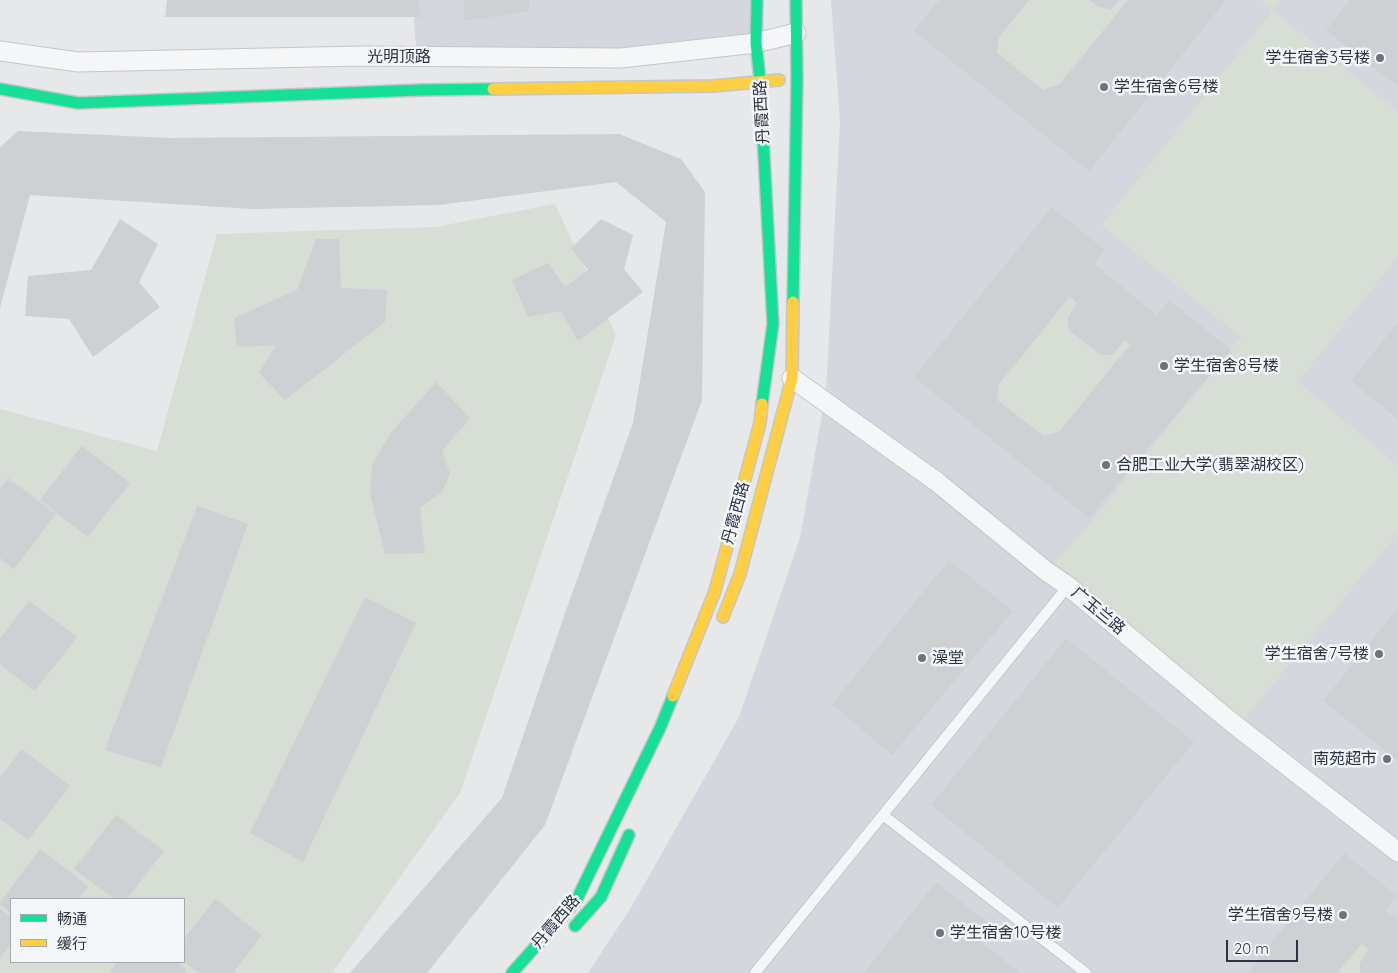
<!DOCTYPE html>
<html>
<head>
<meta charset="utf-8">
<style>
  body { margin:0 }
  #map { position:relative; width:1398px; height:973px; overflow:hidden; background:#e6e8ea; font-family:Quicksand,"Noto Sans SC",sans-serif }
  canvas { display:block }
  .legend { position:absolute; left:10px; top:898px; width:175px; height:65px; box-sizing:border-box; background:#f4f6f9; border:1px solid #a4a8b1; margin:0; padding:6px 9px; list-style:none; font-size:15px; color:#2b3445 }
  .legend li { display:flex; align-items:center; gap:10px; height:25px }
  .legend b { width:25px; border:1px solid #a4a8b1 }
  .scale { position:absolute; left:1226px; top:940px; width:72px; height:22px; box-sizing:border-box; border:2px solid #2b3445; border-top:0; padding-left:6px; font-size:15px; line-height:18px; white-space:nowrap; color:#2b3445; -webkit-text-stroke:4px #f4f6f9; paint-order:stroke }
</style>
</head>
<body>
<div id="map">
<canvas width="1398" height="973"></canvas>
<ul class="legend">
<li><b style="height:6px;background:#16e098"></b>畅通</li>
<li><b style="height:6px;background:#ffcf43"></b>缓行</li>
</ul>
<div class="scale">20 m</div>
</div>
<script>
const ctx = document.querySelector('canvas').getContext('2d');
ctx.lineJoin = 'round';
function paint(path, color) { ctx.fillStyle = color; ctx.fill(path, 'evenodd'); }
const toPath = rows => new Path2D(rows.map(r => 'M' + r).join(''));
function stroke(path, color, width, dash) { ctx.strokeStyle = color; ctx.lineWidth = width; ctx.lineCap = dash ? 'butt' : 'round'; ctx.setLineDash(dash || []); ctx.stroke(path); }
function write(font, color, halo, rows, align = 'center') {
  ctx.font = font + ' Quicksand,"Noto Sans SC",sans-serif'; ctx.lineWidth = 5; ctx.setLineDash([]); ctx.textBaseline = 'middle'; ctx.strokeStyle = halo; ctx.fillStyle = color; for (const [text, x, y, turn = 0] of rows) {
    ctx.save(); ctx.translate(x, y); ctx.rotate((+turn || 0) * Math.PI / 180); ctx.textAlign = isNaN(turn) ? turn : align; if (halo) ctx.strokeText(text, 0, 0); ctx.fillText(text, 0, 0); ctx.restore();
  }
}
const built = toPath([
  [412,0,757,0,756,43,621,58,417,57],
  [831,0,1398,0,1398,973,588,973,632,906,739,717,800,538,826,392,840,121]
]);
const green = toPath([
  [1029,0,1090,0,1099,7,1112,9,1119,0,1128,0,1060,84,1043,90,997,53,999,37],
  [1259,0,1281,0,1272,10,1398,111,1398,257,1298,382,1398,465,1398,533,1238,727,1046,571,1084,531,1241,337,1101,225,1272,11],
  [555,204,616,335,460,793,332,973,0,973,0,409,157,451,217,234,435,227],
  [11,899,184,899,184,962,11,962],
  [1070,296,1077,303,1068,317,1068,329,1100,354,1112,355,1125,340,1130,345,1060,431,1044,436,997,400,999,384],
  [1362,943,1369,949,1360,963,1360,973,1337,973]
]);
const building = toPath([
  [167,0,418,0,421,17,165,17],
  [464,0,529,0,529,11,464,21],
  [939,0,1029,0,999,37,997,53,1043,90,1060,84,1128,0,1226,0,1089,171,914,31],
  [1090,0,1119,0,1112,9,1099,7],
  [1350,0,1398,0,1398,87,1326,30],
  [18,131,170,138,619,134,681,159,705,192,702,400,545,825,427,973,350,973,502,798,565,613,633,423,666,222,616,182,439,205,252,209,30,195,0,308,0,147],
  [1052,207,1105,250,1094,264,1157,315,1169,300,1231,350,1089,518,914,377],
  [1070,296,1077,303,1068,317,1068,329,1100,354,1112,355,1125,340,1130,345,1060,431,1044,436,997,400,999,384],
  [120,219,158,244,139,282,160,307,93,357,69,319,25,316,28,276,91,270],
  [601,219,633,235,624,269,643,292,578,341,561,311,528,317,512,280,548,263,565,287,588,270,571,248],
  [316,239,339,239,341,288,387,290,385,322,285,400,259,373,276,345,237,347,234,318,297,290],
  [1398,322,1398,419,1351,381],
  [436,382,470,418,442,451,450,474,442,492,420,508,425,553,385,554,370,494,372,465,390,434],
  [82,446,130,483,88,537,40,500],
  [8,478,56,514,14,569,0,558,0,489],
  [197,506,248,524,161,767,105,750],
  [949,560,1013,611,892,755,832,704],
  [365,597,416,623,303,862,250,833],
  [29,601,77,637,35,691,0,664,0,639],
  [1398,607,1398,761,1323,701],
  [1066,638,1194,742,1058,908,931,805],
  [22,749,70,786,28,840,0,819,0,778],
  [116,815,164,851,127,899,114,899,74,869],
  [40,849,88,886,78,899,11,899,11,913,0,904,0,902],
  [1344,853,1397,896,1385,910,1398,920,1398,973,1360,973,1360,963,1369,949,1362,943,1337,973,1247,973],
  [936,882,990,925,979,940,1020,973,864,973],
  [215,899,262,935,233,973,199,973,184,961,184,939],
  [0,909,11,917,11,943,0,958],
  [117,962,176,962,187,970,185,973,109,973]
]);
const lane = toPath([
  [883,815,1086,973],
  [755,973,1068,586]
]);
const street = toPath([
  [0,51,78,62,361,56,621,58,756,43,796,33],
  [792,378,937,482,1046,571,1068,586,1230,721,1398,852]
]);
const fast = toPath([
  [757,0,756,43,760,80,773,324,762,404],
  [0,89,78,103,421,90,493,89],
  [793,302,797,79,796,0],
  [575,926,601,897,629,835],
  [512,973,576,901,660,728,673,696]
]);
const slow = toPath([
  [493,89,713,86,779,80],
  [723,617,740,574,792,378,793,302],
  [673,696,715,591,760,423,762,404]
]);
const markers = [
  [1380,58,5,"#6c737f"],
  [1104,87,5,"#6c737f"],
  [1164,366,5,"#6c737f"],
  [1106,465,5,"#6c737f"],
  [1379,654,5,"#6c737f"],
  [922,658,5,"#6c737f"],
  [1387,759,5,"#6c737f"],
  [1343,915,5,"#6c737f"],
  [940,933,5,"#6c737f"]
];
const streetNames = [
  ["光明顶路",399,57],
  ["丹霞西路",762,112,-93],
  ["丹霞西路",736,513,-75],
  ["广玉兰路",1098,611,40],
  ["丹霞西路",556,922,-50]
];
const poiNames = [
  ["学生宿舍3号楼",1370,58,"right"],
  ["学生宿舍6号楼",1114,87],
  ["学生宿舍8号楼",1174,366],
  ["合肥工业大学(翡翠湖校区)",1116,465],
  ["学生宿舍7号楼",1369,654,"right"],
  ["澡堂",932,658],
  ["南苑超市",1377,759,"right"],
  ["学生宿舍9号楼",1333,915,"right"],
  ["学生宿舍10号楼",950,933]
];
paint(built, '#d4d7dd');
paint(green, '#d6ded6');
paint(building, '#ced0d3');
stroke(lane, '#c4c6c8', 12);
stroke(street, '#c4c6c8', 21);
stroke(fast, '#c4c6c8', 14);
stroke(slow, '#c4c6c8', 14);
stroke(lane, '#f5f6f7', 10);
stroke(street, '#f5f6f7', 19);
stroke(fast, '#16e098', 11);
stroke(slow, '#ffcf43', 11);
for (const [x, y, r, color] of markers) { const dot = new Path2D(); dot.arc(x, y, r, 0, 2 * Math.PI); ctx.fillStyle = color; ctx.fill(dot); stroke(dot, '#f4f6f9', 2); }
write('16px', '#2b3445', '#f4f6f9', streetNames);
write('16px', '#2b3445', '#f4f6f9', poiNames, 'left');
</script>
</body>
</html>
